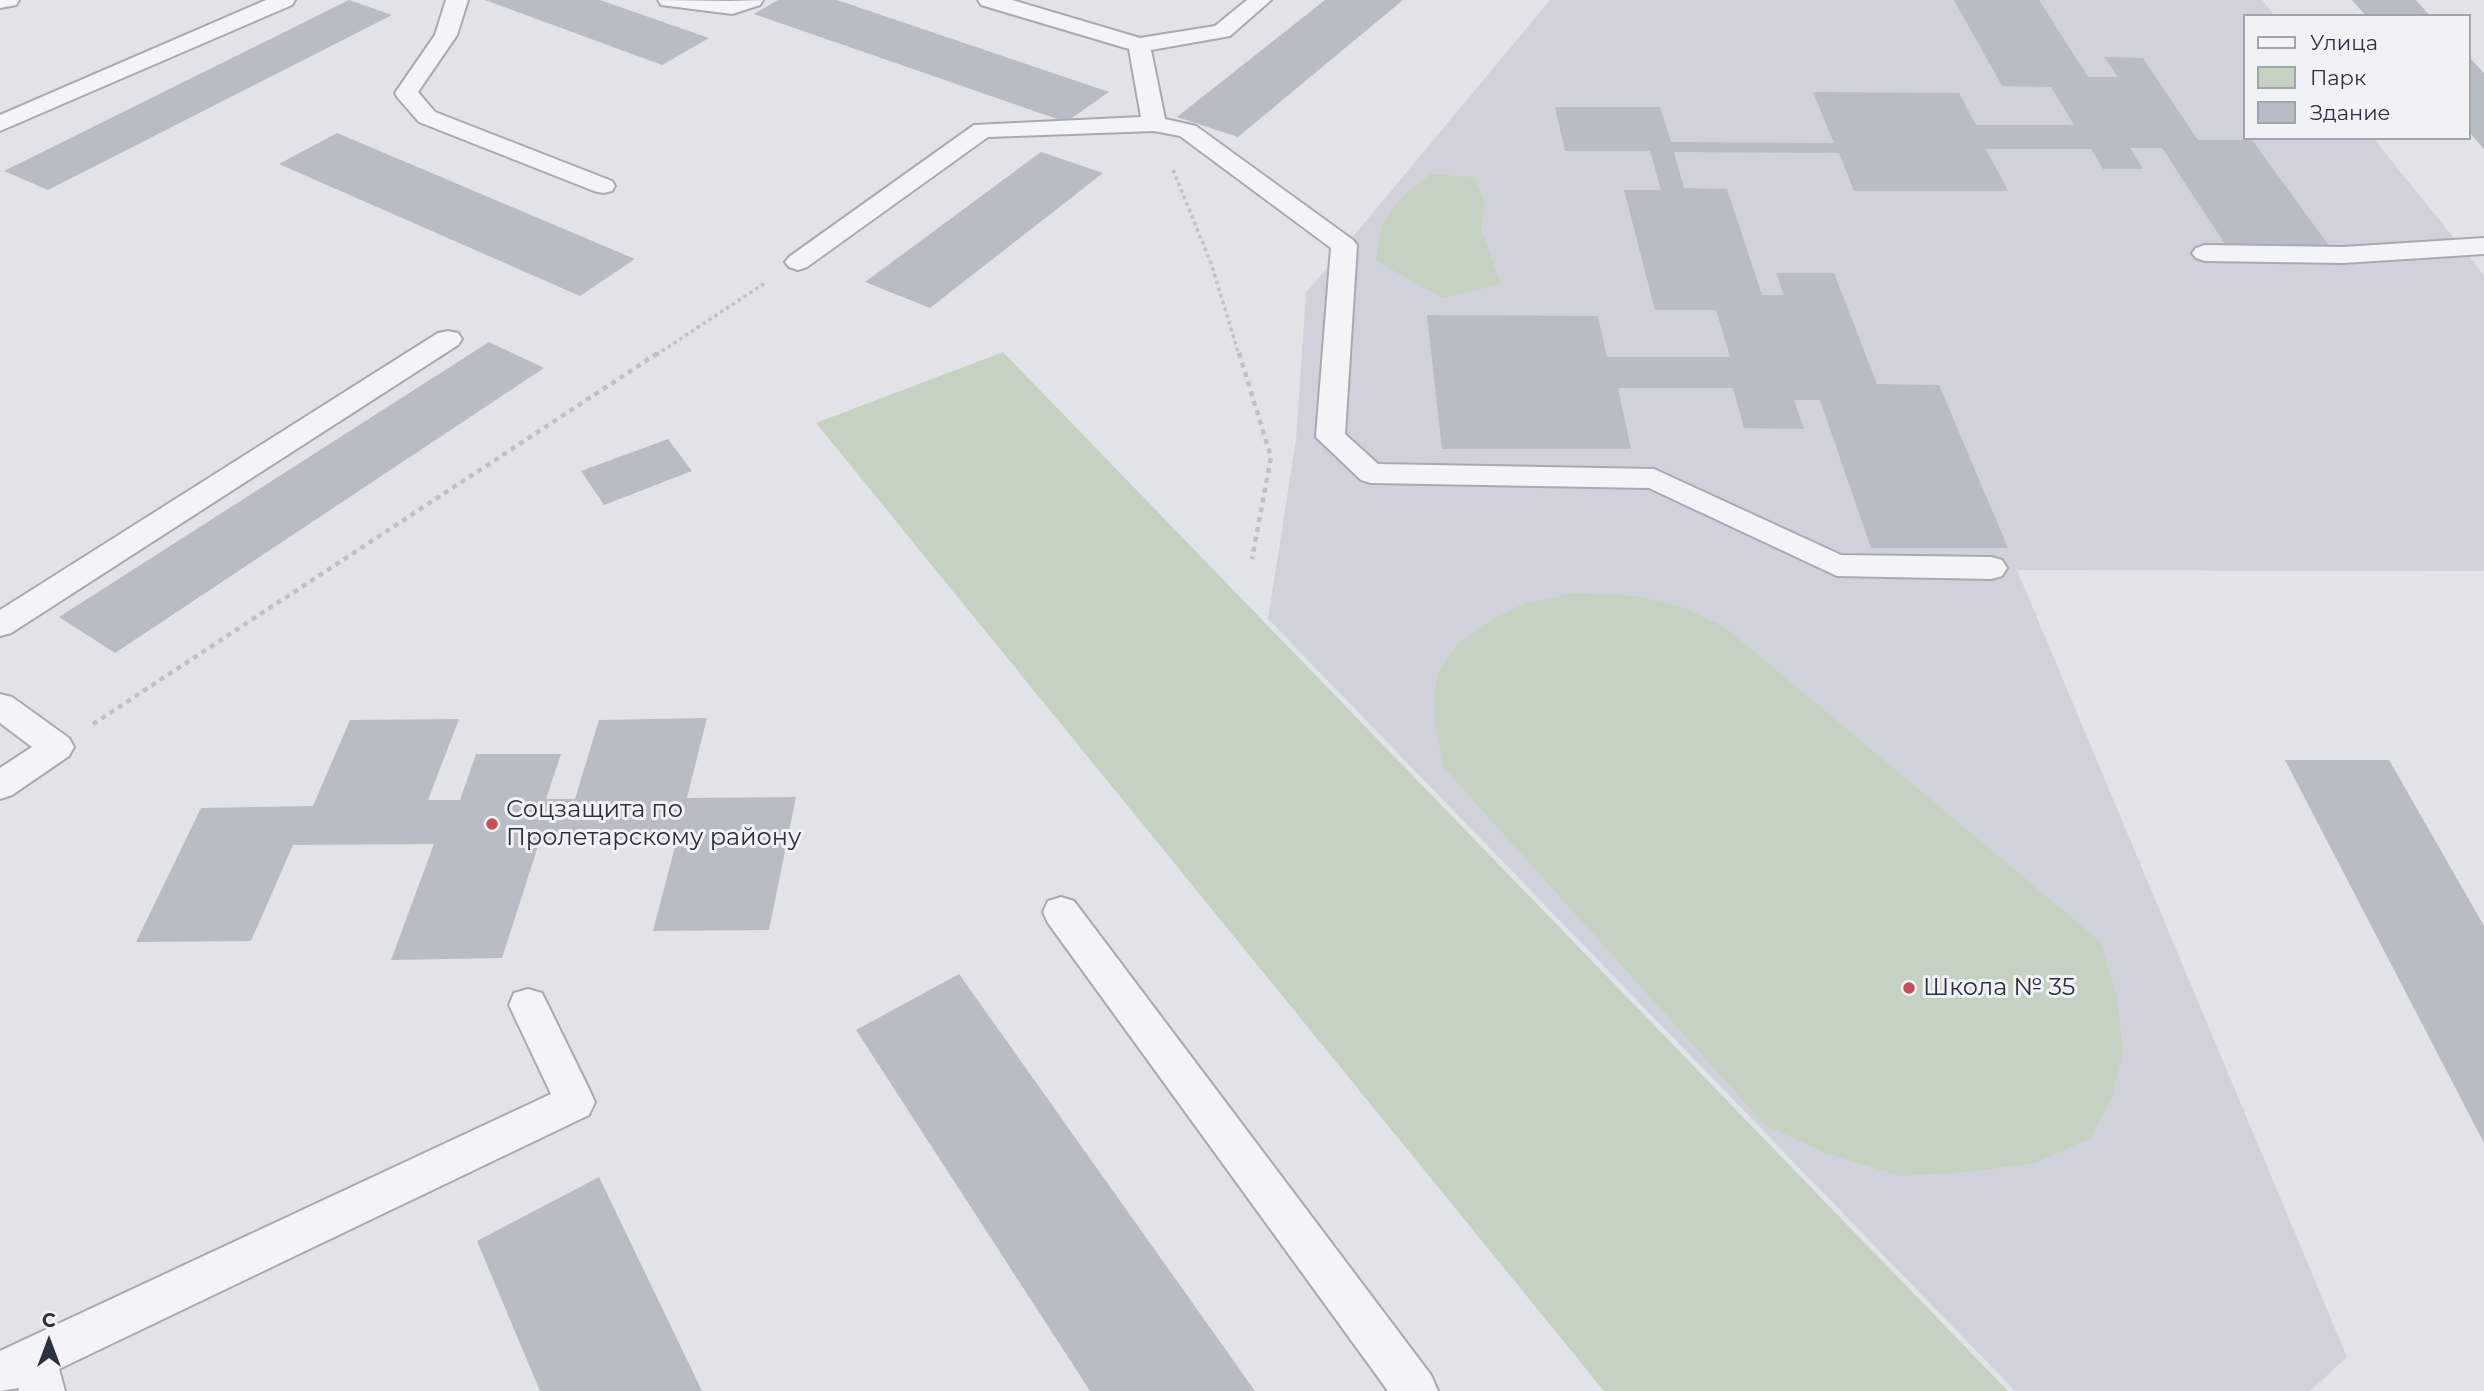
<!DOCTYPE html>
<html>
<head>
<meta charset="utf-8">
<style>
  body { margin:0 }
  #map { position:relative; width:2484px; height:1391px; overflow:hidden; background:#e1e3e8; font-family:Montserrat,sans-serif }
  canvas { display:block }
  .legend { position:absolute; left:2243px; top:14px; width:228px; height:126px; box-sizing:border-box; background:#f0f2f6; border:2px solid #a1a4ad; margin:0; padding:9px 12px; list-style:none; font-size:21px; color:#2a303f }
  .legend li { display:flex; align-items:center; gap:14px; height:35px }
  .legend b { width:35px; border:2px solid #a1a4ad }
  .north { position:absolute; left:14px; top:1307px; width:70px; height:70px; -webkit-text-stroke:5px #f0f2f6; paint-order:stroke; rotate:0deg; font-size:19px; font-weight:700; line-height:28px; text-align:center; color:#2a303f }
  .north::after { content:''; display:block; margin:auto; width:24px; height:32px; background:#2a303f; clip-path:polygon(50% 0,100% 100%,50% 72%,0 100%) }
</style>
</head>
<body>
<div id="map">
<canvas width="2484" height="1391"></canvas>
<ul class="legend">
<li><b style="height:9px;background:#f3f4f7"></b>Улица</li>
<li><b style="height:19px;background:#c5d2c2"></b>Парк</li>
<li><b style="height:19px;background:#b8bcc5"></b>Здание</li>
</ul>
<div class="north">С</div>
</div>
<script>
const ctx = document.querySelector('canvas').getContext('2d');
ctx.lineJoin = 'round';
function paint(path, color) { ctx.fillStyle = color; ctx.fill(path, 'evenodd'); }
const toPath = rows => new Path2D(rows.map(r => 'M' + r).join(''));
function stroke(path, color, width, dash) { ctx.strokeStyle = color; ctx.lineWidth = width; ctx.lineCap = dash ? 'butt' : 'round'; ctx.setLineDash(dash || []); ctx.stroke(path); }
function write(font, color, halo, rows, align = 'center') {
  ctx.font = font + ' Montserrat,sans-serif'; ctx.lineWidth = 6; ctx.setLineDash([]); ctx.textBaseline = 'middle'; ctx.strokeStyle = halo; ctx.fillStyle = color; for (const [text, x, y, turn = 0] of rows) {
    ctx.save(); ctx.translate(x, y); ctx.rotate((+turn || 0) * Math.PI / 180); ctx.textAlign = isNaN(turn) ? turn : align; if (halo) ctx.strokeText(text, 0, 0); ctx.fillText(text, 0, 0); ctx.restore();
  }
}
const built = toPath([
  [1550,0,2262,0,2275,16,2244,16,2244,138,2373,138,2484,275,2484,571,2017,570,2347,1357,2310,1391,2015,1391,1268,619,1296,440,1306,293]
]);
const green = toPath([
  [1430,174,1475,177,1485,205,1481,229,1501,284,1443,298,1376,261,1381,225,1403,196],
  [1003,352,2008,1391,1604,1391,816,423],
  [1573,593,1638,596,1685,608,1726,628,2101,942,2117,997,2123,1051,2112,1099,2089,1139,2035,1163,1968,1172,1900,1176,1825,1153,1765,1125,1444,768,1435,726,1434,698,1437,674,1458,644,1493,619,1524,604]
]);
const building = toPath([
  [349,0,392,15,48,190,4,171],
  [485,0,600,0,709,38,662,65],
  [778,0,837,0,1109,92,1066,122,754,14],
  [1325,0,1403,0,1238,137,1177,117],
  [1954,0,2039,0,2088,77,2118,77,2104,57,2143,58,2198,140,2252,140,2332,250,2229,250,2162,148,2130,148,2143,169,2103,169,2091,149,1986,149,2008,191,1854,191,1839,153,1674,152,1684,188,1727,189,1762,295,1784,295,1776,273,1834,273,1877,384,1939,385,2008,548,1871,548,1820,400,1794,400,1804,429,1744,428,1733,388,1618,388,1631,449,1442,449,1427,315,1598,316,1607,357,1730,357,1716,310,1655,310,1624,190,1661,190,1650,151,1565,151,1555,107,1660,107,1671,142,1834,143,1813,92,1959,93,1976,125,2074,125,2051,87,2002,86],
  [2352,0,2416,0,2430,16,2366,16],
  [2468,56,2484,73,2484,149,2468,131],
  [337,133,635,259,580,296,279,164],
  [1041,152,1103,173,930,308,865,282],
  [489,342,544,368,115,653,59,617],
  [668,439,692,471,604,505,581,471],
  [707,718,687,798,796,797,769,930,653,931,677,839,540,840,502,958,391,960,434,844,293,845,251,941,136,942,201,808,313,806,350,720,459,719,428,800,460,800,476,754,561,754,546,799,575,799,599,720],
  [2285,760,2389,760,2484,926,2484,1143],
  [959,974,1255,1391,1090,1391,856,1030],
  [599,1177,702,1391,540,1391,477,1241]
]);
const pathFar1 = toPath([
  [1173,170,1211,263,1239,355],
  [656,355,765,283]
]);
const path = toPath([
  [1239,353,1271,457,1252,559],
  [93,724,658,353]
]);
const lane = toPath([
  [266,0,295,0,292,5,0,131,0,115,266,0],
  [446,0,468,0,457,35,418,92,435,112,612,181,615,186,612,191,603,193,594,191,419,122,398,98,395,93,435,35,446,0],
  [658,0,730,1,763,0,760,5,732,14,669,6,661,5,658,0],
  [978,0,1012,0,1140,38,1215,26,1247,0,1271,0,1230,36,1151,50,1165,119,1196,126,1353,240,1357,245,1345,434,1378,464,1654,469,1841,555,1991,557,2002,560,2007,568,2002,576,1991,579,1837,576,1649,488,1371,483,1361,480,1316,437,1331,248,1180,136,1154,131,988,137,807,267,798,270,789,267,785,262,789,257,974,125,1141,117,1129,49,981,5,978,0],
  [2484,238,2484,254,2343,263,2205,261,2196,258,2192,253,2196,248,2205,245,2343,247,2484,238],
  [448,331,458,333,462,339,458,345,11,633,0,636,0,610,438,333,448,331],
  [0,694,12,697,69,738,74,747,69,756,12,795,0,799,0,768,32,747,0,723,0,694],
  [1061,897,1074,901,1431,1375,1438,1391,1388,1391,1048,923,1043,912,1048,901,1061,897],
  [528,989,542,993,589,1089,595,1102,589,1115,59,1369,65,1391,19,1391,19,1388,0,1391,0,1351,551,1094,509,1005,514,993,528,989]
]);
const street = toPath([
  [0,0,19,0,16,5,0,8,0,0]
]);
const markers = [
  [492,824,7,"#c54e57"],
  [1909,988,7,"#c54e57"]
];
const poiNames = [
  ["Соцзащита по",506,810],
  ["Пролетарскому району",506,838],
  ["Школа № 35",1923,988]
];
paint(built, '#cfd2da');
paint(green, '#c5d2c2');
paint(building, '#b8bcc5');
stroke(lane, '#a6aab2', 4);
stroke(street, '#a6aab2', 4);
stroke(pathFar1, '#bfc1c7', 3.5, [3.5, 3.5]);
stroke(path, '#bfc1c7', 4.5, [5, 5]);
paint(lane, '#f3f4f7');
paint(street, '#f3f4f7');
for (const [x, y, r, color] of markers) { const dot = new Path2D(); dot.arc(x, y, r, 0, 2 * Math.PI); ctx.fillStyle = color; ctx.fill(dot); stroke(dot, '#f0f2f6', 2.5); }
write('24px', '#2a303f', '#f0f2f6', poiNames, 'left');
</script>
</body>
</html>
